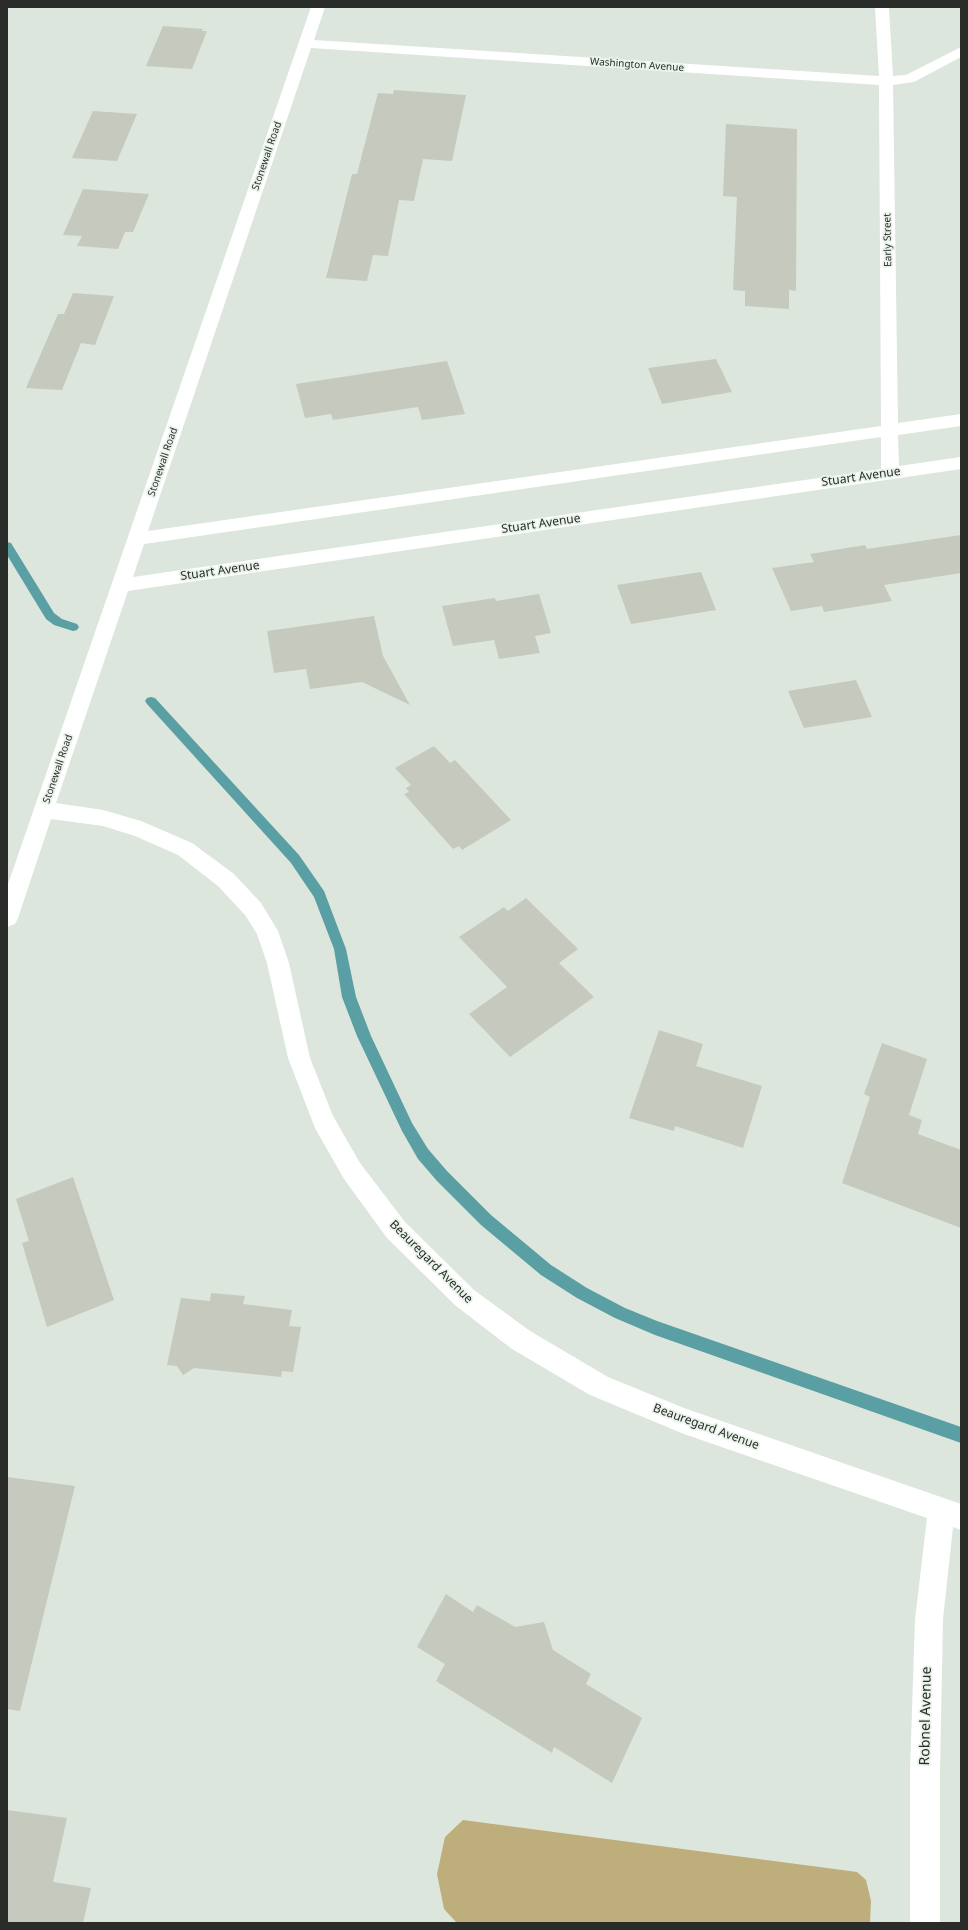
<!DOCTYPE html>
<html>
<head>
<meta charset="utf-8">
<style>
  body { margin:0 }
  #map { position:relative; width:968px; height:1930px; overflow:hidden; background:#dce6dd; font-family:"Noto Sans",sans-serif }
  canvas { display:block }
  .frame { position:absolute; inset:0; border:8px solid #292c29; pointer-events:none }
</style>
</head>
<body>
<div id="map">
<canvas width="968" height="1930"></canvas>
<div class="frame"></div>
</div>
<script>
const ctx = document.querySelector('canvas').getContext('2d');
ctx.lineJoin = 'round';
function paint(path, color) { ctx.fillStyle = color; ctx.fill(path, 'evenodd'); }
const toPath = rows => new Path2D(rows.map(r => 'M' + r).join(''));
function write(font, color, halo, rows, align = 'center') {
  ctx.font = font + ' "Noto Sans",sans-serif'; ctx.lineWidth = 3.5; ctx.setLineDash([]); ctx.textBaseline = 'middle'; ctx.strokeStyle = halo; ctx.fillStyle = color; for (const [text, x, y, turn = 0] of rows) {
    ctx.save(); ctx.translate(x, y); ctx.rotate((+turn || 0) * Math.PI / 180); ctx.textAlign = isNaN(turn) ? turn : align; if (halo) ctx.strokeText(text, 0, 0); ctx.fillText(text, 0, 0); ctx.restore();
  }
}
const forest = toPath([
  [463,1820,857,1872,866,1880,871,1901,870,1923,457,1923,444,1909,437,1874,445,1837]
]);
const stream = toPath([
  [7,542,11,543,54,613,62,619,77,624,79,627,77,630,73,631,54,625,46,619,7,555,7,542],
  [151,697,155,698,299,855,324,891,346,949,356,997,371,1036,412,1123,428,1149,447,1171,491,1215,551,1265,587,1288,625,1308,657,1321,961,1427,961,1443,655,1335,615,1318,577,1298,541,1275,481,1225,437,1181,418,1159,402,1131,357,1036,342,997,334,949,314,897,291,863,147,704,145,701,147,698,151,697]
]);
const building = toPath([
  [163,26,203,29,202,31,207,31,192,69,146,66],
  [394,90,466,95,452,161,423,159,414,201,399,200,388,256,373,255,367,281,326,278,352,174,357,174,378,93,393,94],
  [93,111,137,114,117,161,72,158],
  [726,124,797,129,796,291,789,290,789,309,745,306,745,291,733,290,737,197,723,196],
  [83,189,149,194,133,232,125,232,118,249,77,246,82,236,63,235],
  [73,293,114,296,95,345,81,343,62,390,26,388,58,314,64,314],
  [716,359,732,392,662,404,648,368],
  [447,361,465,414,422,420,418,407,333,420,331,414,305,418,296,384],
  [961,535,961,573,884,585,892,601,824,612,822,606,791,611,772,568,814,562,810,554,865,545,867,549],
  [701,572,716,610,631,624,617,585],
  [539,594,551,633,535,636,540,653,499,659,494,640,453,646,442,606,495,598,496,601],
  [374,616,383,656,410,705,362,682,310,689,306,669,274,673,267,631],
  [856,680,872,717,804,728,788,691],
  [434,746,450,763,455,760,511,820,462,850,459,846,453,849,404,794,409,792,406,788,411,785,395,768],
  [526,898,578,949,559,963,594,997,510,1057,469,1014,507,987,459,937,504,907,508,911],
  [659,1030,703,1044,696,1066,762,1086,743,1148,675,1126,674,1131,629,1118],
  [882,1043,927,1059,909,1115,922,1120,918,1134,961,1150,961,1228,842,1183,870,1097,864,1094],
  [73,1177,114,1300,47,1327,22,1243,29,1241,16,1199],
  [211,1293,245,1296,243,1304,292,1310,289,1326,301,1327,293,1372,282,1371,281,1377,194,1368,183,1375,177,1366,167,1365,181,1298,210,1301],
  [7,1477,75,1486,20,1711,7,1709],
  [446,1594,473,1612,477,1605,515,1627,544,1622,553,1650,591,1674,586,1684,642,1718,612,1783,554,1747,552,1753,436,1681,445,1664,417,1647],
  [7,1810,67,1818,53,1882,91,1888,83,1923,7,1923]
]);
const minor = toPath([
  [311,7,325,7,314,40,879,76,875,7,889,7,893,76,906,75,961,47,961,57,914,82,893,85,898,423,961,414,961,426,898,435,899,466,961,457,961,469,128,591,56,803,103,810,141,821,192,843,234,874,261,903,278,931,289,963,310,1058,333,1116,360,1163,405,1222,474,1290,530,1331,608,1377,684,1408,961,1504,961,1530,953,1527,943,1619,940,1770,940,1923,910,1923,910,1770,915,1619,927,1518,684,1434,590,1395,512,1349,456,1306,387,1238,344,1179,315,1128,288,1058,267,963,257,934,245,915,218,886,178,855,135,836,103,826,51,819,18,918,15,924,7,927,7,887,311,7],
  [311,48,879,85,881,426,148,531,311,48],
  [881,437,881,469,133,577,144,544,881,437]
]);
const farStreetnames = [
  ["Washington Avenue",637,65,4],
  ["Stonewall Road",267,156,-71],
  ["Early Street",888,240,-91],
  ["Stonewall Road",163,462,-71],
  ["Stonewall Road",58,769,-71]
];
const streetNames = [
  ["Stuart Avenue",861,477,-8],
  ["Stuart Avenue",541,524,-8],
  ["Stuart Avenue",220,571,-8],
  ["Beauregard Avenue",431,1262,45],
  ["Beauregard Avenue",706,1427,20]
];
const nearStreetnames = [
  ["Robnel Avenue",926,1716,-89]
];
paint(forest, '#beae7b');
paint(stream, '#5a9fa3');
paint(building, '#c6c9be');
paint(minor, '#fff');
write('10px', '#292c29', '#eaf3ea', farStreetnames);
write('12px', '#292c29', '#eaf3ea', streetNames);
write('14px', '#292c29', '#eaf3ea', nearStreetnames);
</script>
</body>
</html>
